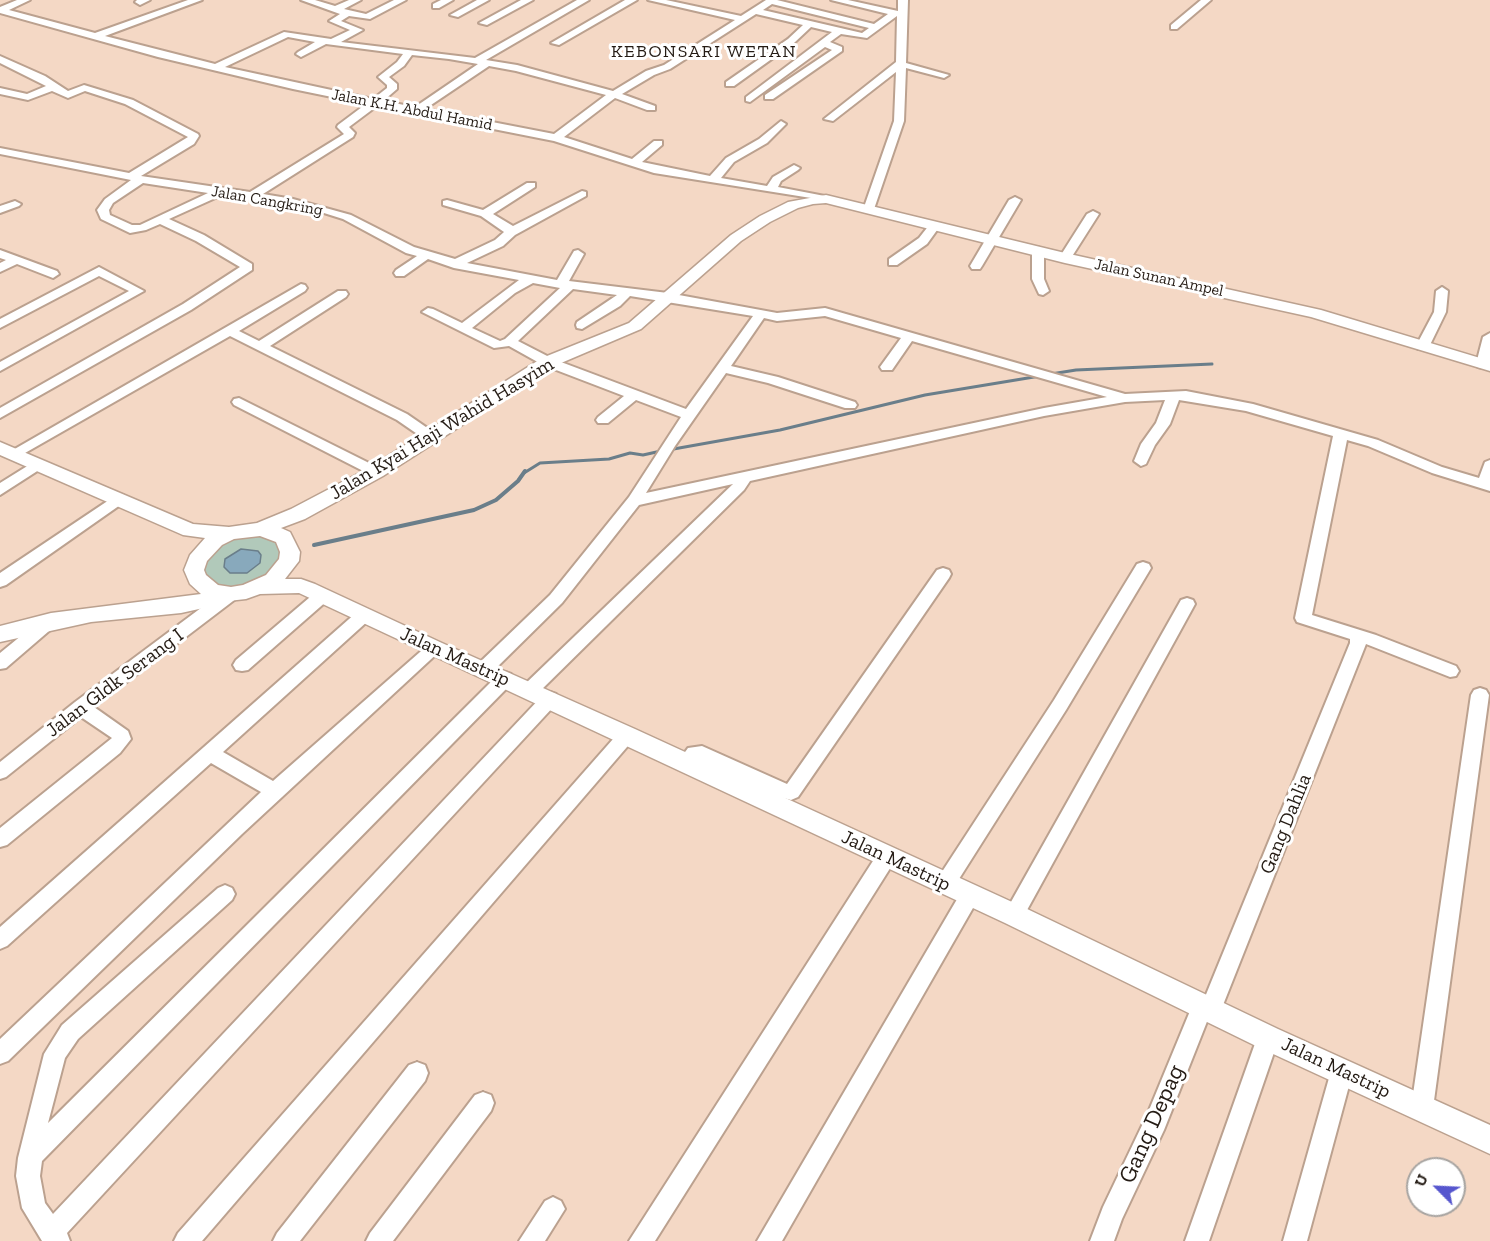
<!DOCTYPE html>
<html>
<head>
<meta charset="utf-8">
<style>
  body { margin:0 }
  #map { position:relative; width:1490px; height:1241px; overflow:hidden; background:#f4d8c5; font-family:"Zilla Slab",serif }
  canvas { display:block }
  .north { position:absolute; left:1406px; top:1157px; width:60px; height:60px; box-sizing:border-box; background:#fff; border:2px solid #a7a4a1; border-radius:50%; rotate:294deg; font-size:16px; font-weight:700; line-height:24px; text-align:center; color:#241b14 }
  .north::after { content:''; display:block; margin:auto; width:21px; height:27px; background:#5656ce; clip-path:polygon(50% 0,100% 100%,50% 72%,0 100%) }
</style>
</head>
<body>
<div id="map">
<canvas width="1490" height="1241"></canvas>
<div class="north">U</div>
</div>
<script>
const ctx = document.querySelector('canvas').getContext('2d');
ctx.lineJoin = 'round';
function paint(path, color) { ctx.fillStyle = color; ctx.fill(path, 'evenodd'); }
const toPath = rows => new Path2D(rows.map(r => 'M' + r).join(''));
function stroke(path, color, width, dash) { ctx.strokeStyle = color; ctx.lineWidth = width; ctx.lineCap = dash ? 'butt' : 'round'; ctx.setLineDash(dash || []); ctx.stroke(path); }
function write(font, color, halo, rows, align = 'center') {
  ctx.font = font + ' "Zilla Slab",serif'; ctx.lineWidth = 6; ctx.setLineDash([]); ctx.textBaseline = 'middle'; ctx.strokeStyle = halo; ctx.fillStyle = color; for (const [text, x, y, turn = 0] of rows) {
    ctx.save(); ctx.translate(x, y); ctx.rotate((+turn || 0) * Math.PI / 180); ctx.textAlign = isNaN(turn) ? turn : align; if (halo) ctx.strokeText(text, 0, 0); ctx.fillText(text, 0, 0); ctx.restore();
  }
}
const green = toPath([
  [259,534,279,543,283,550,279,567,249,586,224,587,207,578,204,571,205,562,220,544,232,538]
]);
const water = toPath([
  [241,549,258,551,261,555,260,563,247,573,230,573,224,567,225,559,241,549]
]);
const streamFar1 = toPath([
  [1051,374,1076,370,1212,364],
  [668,450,780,430,925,395,1040,376],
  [524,473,540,463,609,459,630,453,643,455,661,451]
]);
const stream = toPath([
  [314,545,474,510,496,500,518,481,525,471]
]);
const minor = toPath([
  [17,0,30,0,9,10,95,33,188,0,202,0,105,36,215,64,284,32,331,39,350,30,329,21,340,14,301,0,315,0,335,6,349,0,361,0,344,9,366,14,394,0,406,0,370,19,349,16,341,21,363,30,341,42,475,58,577,0,589,0,486,60,517,65,613,91,646,71,664,65,735,20,648,0,666,0,741,16,766,0,777,0,874,24,888,14,831,0,848,0,898,11,898,0,908,0,906,63,949,75,944,78,906,68,904,121,873,212,865,212,863,210,894,121,896,72,833,121,824,119,896,62,897,16,867,38,841,34,830,42,842,47,842,51,773,99,765,99,765,95,832,50,825,47,750,102,746,101,746,97,832,32,811,27,794,43,734,86,726,86,726,82,788,39,803,25,756,14,670,69,654,75,622,94,655,106,655,110,647,110,615,98,564,137,632,159,654,141,662,141,662,145,642,162,710,176,726,158,759,139,781,121,786,124,767,143,734,162,721,178,767,186,773,177,794,165,800,168,798,170,781,181,778,187,830,197,830,201,654,173,554,141,377,106,349,127,355,133,353,137,263,194,293,199,351,215,414,247,455,259,495,240,504,232,481,216,443,205,443,201,447,200,483,210,527,183,535,183,535,187,493,214,513,226,582,191,586,192,586,196,515,235,503,246,467,263,557,280,574,251,578,250,584,254,569,281,668,293,777,313,825,308,1125,394,1186,391,1253,404,1378,440,1442,467,1479,478,1485,462,1490,460,1490,491,1432,473,1368,446,1347,440,1312,615,1376,635,1456,666,1459,671,1456,676,1450,677,1366,644,1221,1010,1217,1017,1208,1019,1164,1130,1122,1219,1114,1241,1090,1241,1103,1207,1147,1115,1195,999,1205,997,1350,643,1350,639,1297,622,1295,618,1333,436,1246,411,1179,400,1170,424,1155,445,1146,464,1141,466,1134,461,1141,444,1156,423,1165,400,1125,402,1044,416,750,481,744,490,536,695,530,697,524,695,521,690,524,685,733,484,639,505,562,603,489,675,483,676,477,675,474,670,477,665,550,595,629,497,681,417,636,400,608,423,598,423,596,420,598,417,624,396,543,365,509,346,494,348,422,312,428,308,433,309,462,323,519,280,454,268,428,259,404,276,396,276,394,273,396,270,417,256,406,253,343,219,324,213,293,205,222,195,169,219,204,235,252,264,252,270,191,310,0,418,0,408,183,304,240,267,196,241,160,224,146,230,130,233,101,219,97,210,105,199,131,180,0,154,0,148,129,173,188,137,125,104,85,91,68,98,52,91,28,100,0,94,0,88,27,94,46,86,0,63,0,56,45,76,68,91,84,85,133,100,198,134,199,136,194,144,141,176,250,192,344,134,337,127,338,125,366,104,293,89,158,57,0,13,0,7,17,0],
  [772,4,869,28,862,33,763,10,772,4],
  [288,37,315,42,298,52,296,54,301,57,326,44,403,54,397,62,378,77,387,85,387,88,373,99,225,67,288,37],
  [412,55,449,59,478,64,415,107,383,101,397,89,397,84,389,77,404,66,412,55],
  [489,66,516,71,606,95,554,134,425,109,489,66],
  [143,183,208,193,140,225,132,225,110,215,109,210,113,203,143,183],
  [533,283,560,288,505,339,500,341,472,328,515,293,533,283],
  [573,289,617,295,577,322,576,325,577,328,582,329,620,306,630,296,753,316,686,409,553,359,518,341,573,289],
  [825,316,901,338,880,367,882,370,892,370,912,341,1107,397,1044,408,646,493,675,446,726,373,768,383,845,408,855,408,857,405,855,402,778,377,731,366,764,318,777,321,825,316],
  [137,0,150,0,140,5,135,2,137,0],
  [441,0,453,0,439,8,433,8,433,4,441,0],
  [477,0,489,0,458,17,450,15,477,0],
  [521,0,533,0,487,25,479,23,521,0],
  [625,0,637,0,559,45,551,43,625,0],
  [1201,0,1211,0,1177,29,1171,29,1171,25,1201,0],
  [1015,197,1021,200,982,266,980,269,972,269,970,266,1009,200,1015,197],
  [15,201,21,204,19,206,0,213,0,206,15,201],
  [1093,211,1099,214,1071,258,1065,262,1061,261,1059,258,1087,214,1093,211],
  [934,222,940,226,927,244,897,265,889,265,889,259,919,238,930,224,934,222],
  [1038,247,1044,251,1044,279,1049,291,1043,295,1039,294,1032,279,1032,251,1038,247],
  [0,250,57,271,59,274,53,278,17,264,0,272,0,263,6,260,0,258,0,250],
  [99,267,144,291,0,371,0,362,129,291,99,276,0,328,0,319,99,267],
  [301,284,305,285,307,288,305,291,239,331,259,341,338,291,346,291,348,294,346,297,270,346,407,414,436,434,438,437,436,440,426,440,397,420,230,336,18,457,13,459,6,454,301,284],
  [1442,287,1448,291,1446,312,1428,349,1418,349,1416,346,1434,312,1436,291,1442,287],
  [1490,333,1490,364,1483,368,1478,367,1476,364,1483,337,1490,333],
  [239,398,381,469,383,472,376,477,371,475,234,405,232,402,234,399,239,398],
  [37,460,44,465,42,468,0,495,0,483,37,460],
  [118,494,123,495,126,499,123,503,6,585,0,587,0,573,118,494],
  [1143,562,1149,564,1151,568,1066,710,952,890,945,893,938,890,935,884,938,878,1054,700,1137,564,1143,562],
  [943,568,949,570,951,574,949,578,798,797,791,800,777,796,700,760,692,768,686,770,680,768,677,763,688,748,702,746,787,784,937,570,943,568],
  [231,588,237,590,239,594,237,598,94,707,128,731,131,739,120,753,7,845,0,847,0,828,112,738,81,717,6,777,0,779,0,762,75,702,225,590,231,588],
  [322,590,328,592,330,596,328,600,248,670,242,671,236,670,233,665,236,660,316,592,322,590],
  [1187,598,1193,600,1195,604,1021,921,1014,924,1007,921,1004,915,1007,909,1181,600,1187,598],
  [363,610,369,612,371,616,369,620,223,752,273,781,428,645,434,643,440,645,442,649,242,834,8,1061,0,1064,0,1039,261,792,211,763,7,946,0,949,0,927,357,612,363,610],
  [50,615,56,617,58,621,56,625,6,668,0,669,0,653,44,617,50,615],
  [505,672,511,674,514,679,511,684,42,1161,40,1176,45,1203,53,1214,544,694,550,692,556,694,559,699,556,704,67,1233,70,1241,42,1241,22,1208,16,1176,18,1158,44,1054,62,1025,218,888,225,885,232,888,235,894,232,900,78,1039,65,1058,48,1123,499,674,505,672],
  [1480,688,1486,690,1489,695,1433,1108,1430,1116,1422,1119,1414,1116,1411,1108,1471,695,1474,690,1480,688],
  [627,728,633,730,636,735,633,740,202,1241,174,1241,178,1233,621,730,627,728],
  [887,848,894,850,897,856,894,862,655,1241,629,1241,880,850,887,848],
  [970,886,977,889,980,895,977,901,782,1241,757,1241,963,889,970,886],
  [1268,1028,1276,1031,1279,1038,1209,1241,1185,1241,1257,1038,1260,1031,1268,1028],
  [1342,1060,1350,1063,1353,1071,1307,1241,1283,1241,1331,1071,1334,1063,1342,1060],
  [417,1062,425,1065,428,1073,425,1081,300,1241,273,1241,277,1233,409,1065,417,1062],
  [483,1092,491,1095,494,1103,491,1111,393,1241,366,1241,370,1233,475,1095,483,1092],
  [553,1197,561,1201,565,1209,545,1241,519,1241,545,1201,553,1197]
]);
const major = toPath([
  [826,195,1065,253,1321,310,1490,361,1490,371,1311,317,1065,263,826,203,813,204,798,208,770,222,741,241,641,329,554,366,383,476,305,519,281,528,290,532,300,552,299,561,285,579,301,579,315,584,442,643,635,729,1023,907,1278,1029,1490,1125,1490,1154,1258,1047,1005,923,299,593,260,594,246,599,228,601,217,605,181,613,91,622,0,642,0,626,51,613,201,594,190,584,184,570,190,555,205,538,183,535,0,455,0,442,193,524,229,527,257,523,291,509,369,468,542,358,629,323,731,235,760,216,788,202,826,195],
  [260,536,276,542,280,552,279,559,266,575,243,585,231,587,218,585,206,575,204,570,207,561,222,545,234,539,260,536]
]);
const farStreetnames = [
  ["Jalan K.H. Abdul Hamid",412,110,11],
  ["Jalan Cangkring",267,201,10],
  ["Jalan Sunan Ampel",1159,278,12]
];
const farQuarternames = [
  ["KEBONSARI WETAN",704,52]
];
const streetNames = [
  ["Jalan Kyai Haji Wahid Hasyim",442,429,-31],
  ["Jalan Mastrip",455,657,24],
  ["Jalan Gldk Serang I",115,683,-37],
  ["Gang Dahlia",1286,824,-68],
  ["Jalan Mastrip",896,861,25],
  ["Jalan Mastrip",1336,1068,25]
];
const nearStreetnames = [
  ["Gang Depag",1152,1124,-66]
];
paint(green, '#b1c9ba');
paint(water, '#88a9bc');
stroke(water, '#6a7e8a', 1.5);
stroke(streamFar1, '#6a7e8a', 3);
stroke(stream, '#6a7e8a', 4);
stroke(minor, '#bba18f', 4);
stroke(major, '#bba18f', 3);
paint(minor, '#fff');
paint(major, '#fff');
write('16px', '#241b14', '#fff', farStreetnames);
ctx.letterSpacing = '1.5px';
write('18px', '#241b14', '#fff', farQuarternames);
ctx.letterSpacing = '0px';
write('20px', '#241b14', '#fff', streetNames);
write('24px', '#241b14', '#fff', nearStreetnames);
</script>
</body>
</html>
